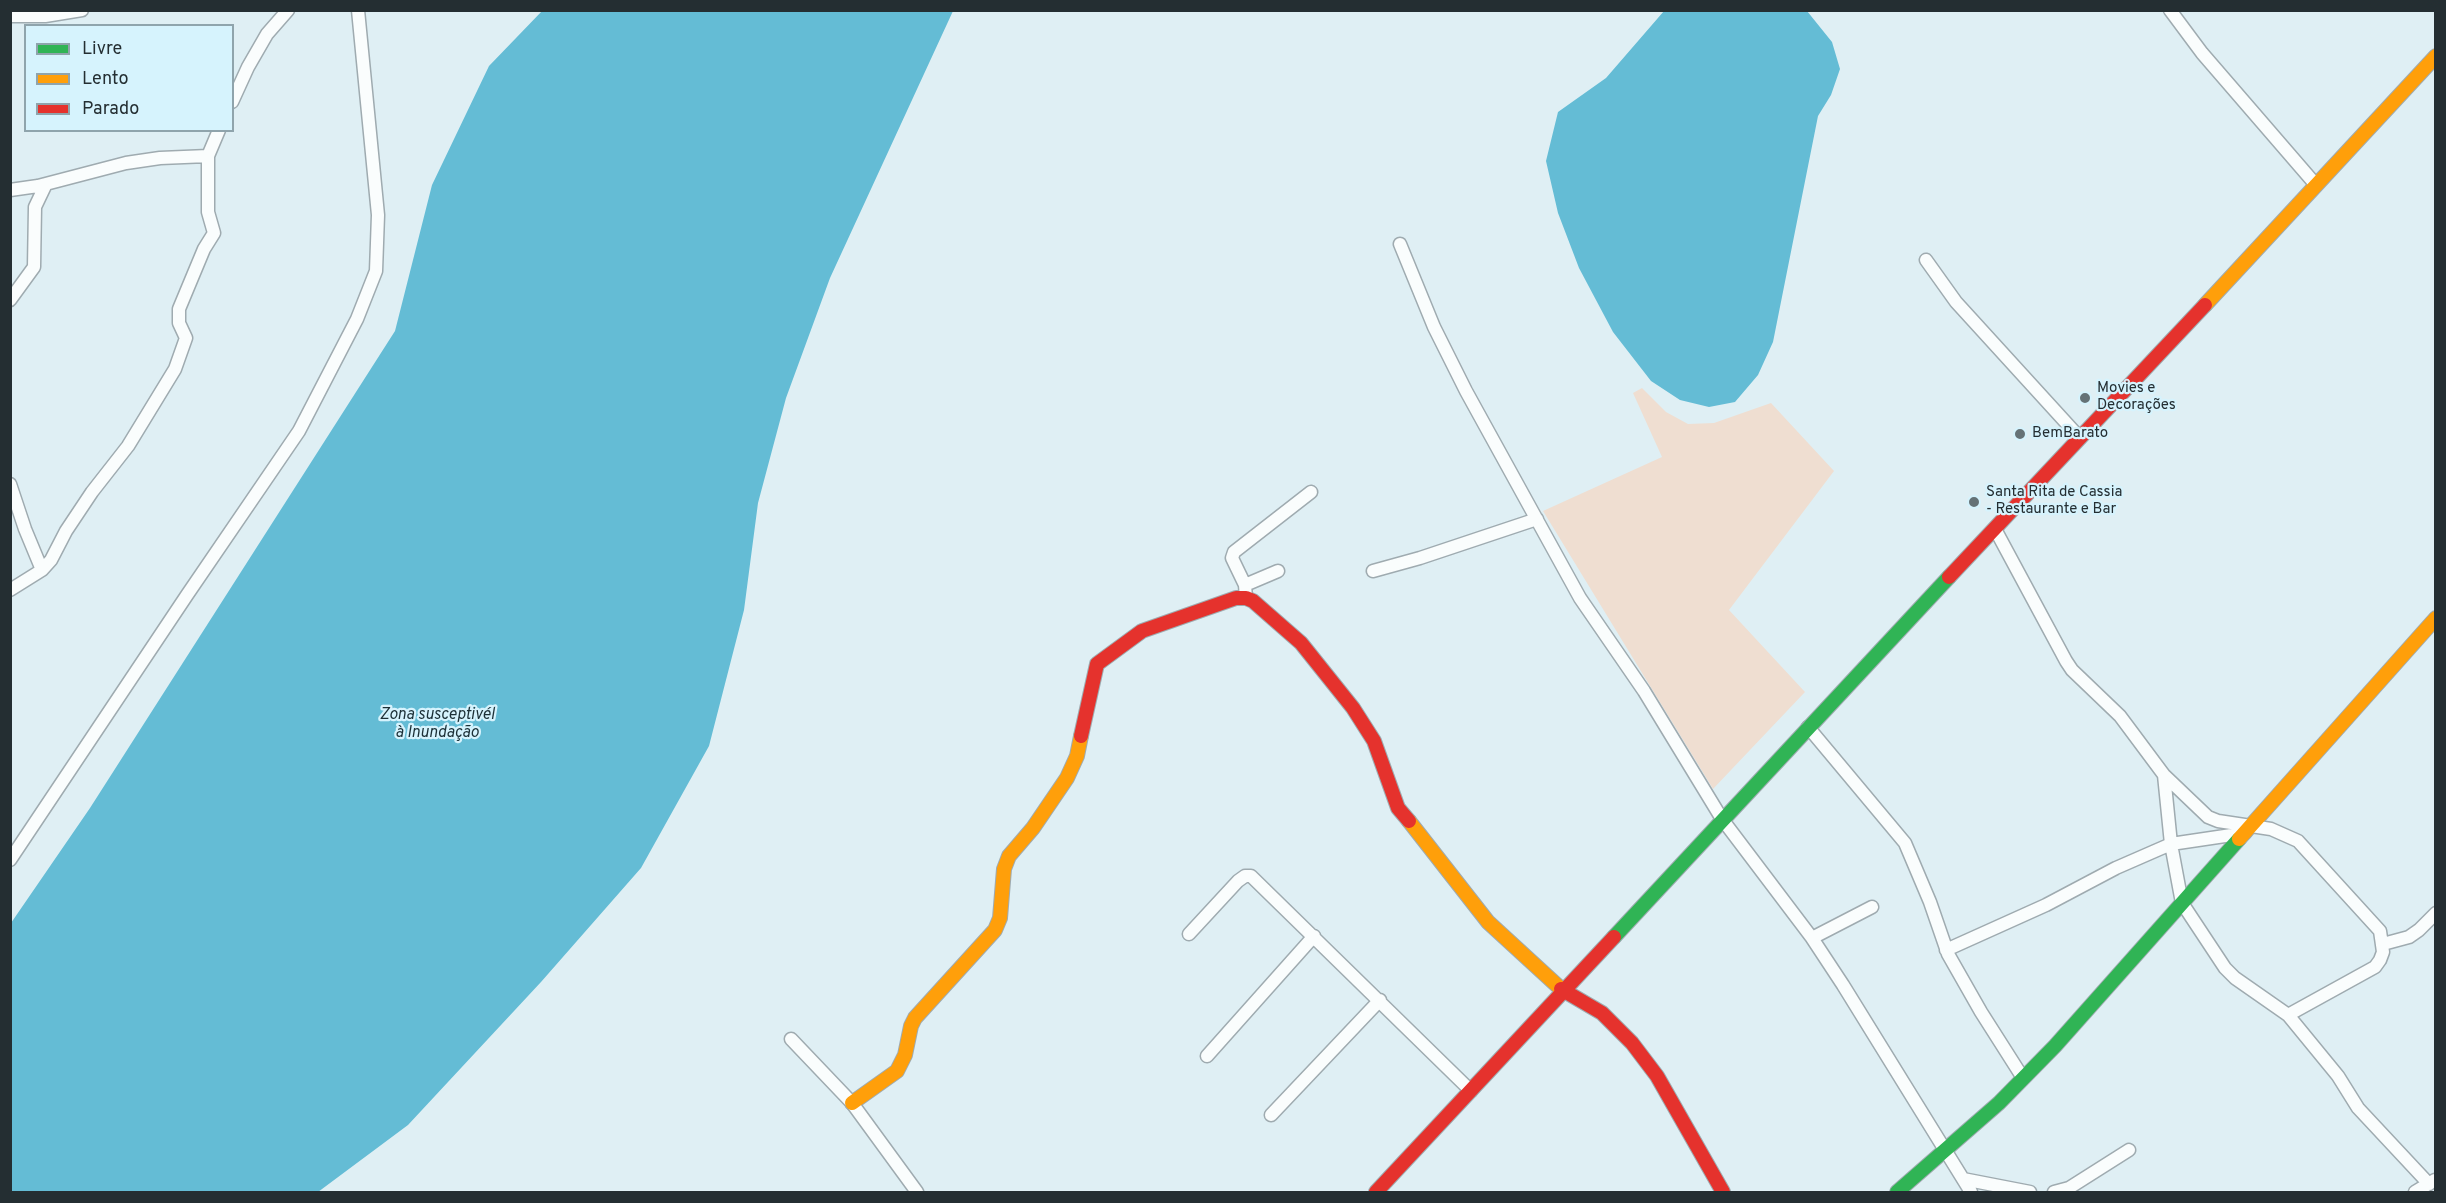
<!DOCTYPE html>
<html>
<head>
<meta charset="utf-8">
<style>
  body { margin:0 }
  #map { position:relative; width:2446px; height:1203px; overflow:hidden; background:#dfeff4; font-family:Overpass,sans-serif }
  canvas { display:block }
  .frame { position:absolute; inset:0; border:12px solid #242e32; pointer-events:none }
  .legend { position:absolute; left:24px; top:24px; width:210px; height:108px; box-sizing:border-box; background:#d6f3fd; border:2px solid #8fa4ac; margin:0; padding:8px 10px; list-style:none; font-size:18px; color:#242e32 }
  .legend li { display:flex; align-items:center; gap:12px; height:30px }
  .legend b { width:30px; border:2px solid #8fa4ac }
</style>
</head>
<body>
<div id="map">
<canvas width="2446" height="1203"></canvas>
<div class="frame"></div>
<ul class="legend">
<li><b style="height:8px;background:#30b455"></b>Livre</li>
<li><b style="height:8px;background:#ff9f0a"></b>Lento</li>
<li><b style="height:8px;background:#e5322d"></b>Parado</li>
</ul>
</div>
<script>
const ctx = document.querySelector('canvas').getContext('2d');
ctx.lineJoin = 'round';
function paint(path, color) { ctx.fillStyle = color; ctx.fill(path, 'evenodd'); }
const toPath = rows => new Path2D(rows.map(r => 'M' + r).join(''));
function stroke(path, color, width, dash) { ctx.strokeStyle = color; ctx.lineWidth = width; ctx.lineCap = dash ? 'butt' : 'round'; ctx.setLineDash(dash || []); ctx.stroke(path); }
function write(font, color, halo, rows, align = 'center') {
  ctx.font = font + ' Overpass,sans-serif'; ctx.lineWidth = 4.5; ctx.setLineDash([]); ctx.textBaseline = 'middle'; ctx.strokeStyle = halo; ctx.fillStyle = color; for (const [text, x, y, turn = 0] of rows) {
    ctx.save(); ctx.translate(x, y); ctx.rotate((+turn || 0) * Math.PI / 180); ctx.textAlign = isNaN(turn) ? turn : align; if (halo) ctx.strokeText(text, 0, 0); ctx.fillText(text, 0, 0); ctx.restore();
  }
}
const green = toPath([
  [1642,388,1666,412,1688,424,1714,423,1771,403,1834,471,1729,610,1805,692,1713,789,1543,511,1662,457,1633,393]
]);
const water = toPath([
  [543,10,953,11,830,278,786,398,758,503,744,610,709,746,641,868,541,982,408,1125,318,1192,11,1192,11,923,90,808,395,331,432,185,489,66],
  [1664,11,1807,11,1832,42,1840,69,1831,95,1818,116,1773,342,1758,375,1735,402,1709,407,1680,400,1651,381,1613,332,1579,268,1558,213,1546,161,1558,112,1606,78]
]);
const street = toPath([
  [2170,10,2202,53,2316,185],
  [10,16,45,16,82,10],
  [232,102,248,67,267,34,288,10],
  [10,190,38,186,126,163,160,158,208,156],
  [1400,244,1434,327,1466,391,1580,598,1644,691,1722,819,1812,938,1843,985,1971,1192],
  [1926,260,1956,302,2080,438],
  [10,300,34,267,35,207,46,184],
  [10,484,25,529,42,570],
  [1995,529,2066,661,2072,670,2120,716,2164,775,2208,817,2218,821,2271,829,2298,841,2380,931,2383,952,2380,960,2375,967,2288,1015],
  [1373,571,1420,558,1537,519],
  [1245,585,1278,571],
  [10,590,42,570,51,560,66,531,92,492,128,446,175,369,186,338,179,323,179,309,204,249,214,233,208,212,208,156,219,130],
  [1246,598,1245,585,1232,558,1234,552,1311,492],
  [1808,727,1905,843,1930,902,1948,954,1981,1012,2023,1078],
  [2164,775,2171,844,2182,903,2225,968,2235,978,2288,1015,2338,1076,2358,1108,2429,1184],
  [10,860,187,595,299,431,357,319,376,271,378,215,358,10],
  [1189,934,1238,881,1245,876,1251,876,1471,1091],
  [1812,938,1872,907],
  [2383,944,2409,937,2419,930,2436,913],
  [1946,950,2046,905,2116,868,2171,844,2245,833],
  [791,1039,852,1103,917,1192],
  [1207,1056,1314,936],
  [1271,1115,1380,1000],
  [1963,1179,2030,1192],
  [2054,1192,2069,1188,2129,1150],
  [2415,1192,2435,1180]
]);
const fast = toPath([
  [1614,937,1949,577],
  [1897,1192,1999,1103,2055,1046,2239,839]
]);
const slow = toPath([
  [2205,305,2436,56],
  [1409,821,1488,922,1561,989],
  [2239,839,2436,618],
  [852,1103,897,1071,905,1055,911,1026,915,1018,995,930,1000,918,1004,869,1009,856,1033,828,1067,778,1077,756,1081,736]
]);
const jam = toPath([
  [1949,577,2205,305],
  [1081,736,1097,664,1142,631,1236,598,1246,598,1253,601,1301,643,1353,708,1374,741,1398,808,1409,821],
  [1561,989,1602,1013,1632,1043,1657,1076,1723,1192],
  [1376,1192,1614,937]
]);
const markers = [
  [2085,398,6,"#657276"],
  [2020,434,6,"#657276"],
  [1974,502,6,"#657276"]
];
const poiNames = [
  ["Movies e",2097,389],
  ["Decorações",2097,406],
  ["BemBarato",2032,434],
  ["Santa Rita de Cassia",1986,493],
  ["- Restaurante e Bar",1986,510]
];
const waterNames = [
  ["Zona susceptivél",437,716],
  ["à Inundação",437,734]
];
paint(green, '#efded1');
paint(water, '#64bcd5');
stroke(street, '#9fabb0', 15);
stroke(fast, '#9fabb0', 16);
stroke(slow, '#9fabb0', 16);
stroke(jam, '#9fabb0', 16);
stroke(street, '#fafdfd', 12);
stroke(fast, '#30b455', 14);
stroke(slow, '#ff9f0a', 14);
stroke(jam, '#e5322d', 14);
for (const [x, y, r, color] of markers) { const dot = new Path2D(); dot.arc(x, y, r, 0, 2 * Math.PI); ctx.fillStyle = color; ctx.fill(dot); stroke(dot, '#d6f3fd', 2); }
write('15px', '#242e32', '#d6f3fd', poiNames, 'left');
write('italic 16px', '#1c3037', '#d6f3fd', waterNames);
</script>
</body>
</html>
